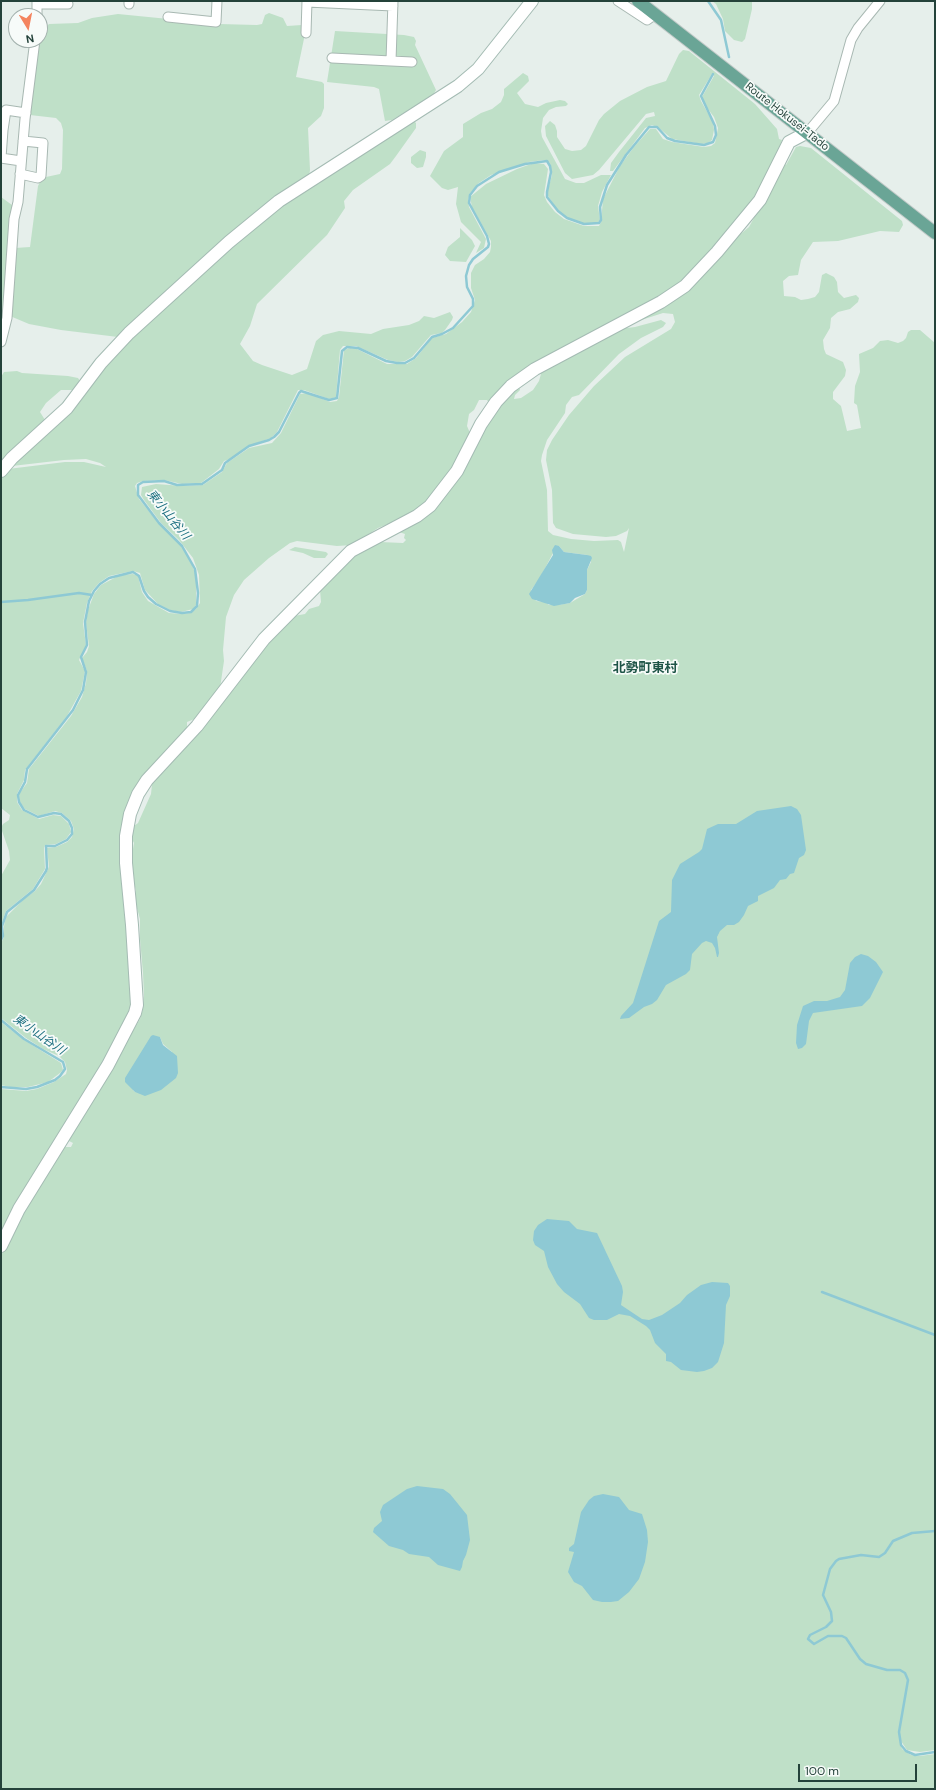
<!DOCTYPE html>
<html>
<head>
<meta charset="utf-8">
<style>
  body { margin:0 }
  #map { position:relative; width:936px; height:1790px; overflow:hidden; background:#e6efeb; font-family:"DM Sans",sans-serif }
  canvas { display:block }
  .frame { position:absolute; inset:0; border:2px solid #24423a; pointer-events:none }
  .north { position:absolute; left:8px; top:8px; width:40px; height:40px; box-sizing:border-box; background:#f7fbf9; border:1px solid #a3b1ad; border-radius:50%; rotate:170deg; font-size:11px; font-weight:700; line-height:16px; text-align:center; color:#24423a }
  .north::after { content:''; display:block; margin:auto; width:14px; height:18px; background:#f4845f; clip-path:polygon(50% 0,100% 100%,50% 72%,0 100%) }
  .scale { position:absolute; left:798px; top:1764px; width:119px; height:18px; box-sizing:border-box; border:2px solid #24423a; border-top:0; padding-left:5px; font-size:12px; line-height:14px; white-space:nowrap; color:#24423a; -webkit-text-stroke:3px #f7fbf9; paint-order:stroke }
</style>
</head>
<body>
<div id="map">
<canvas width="936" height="1790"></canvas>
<div class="frame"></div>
<div class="north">N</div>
<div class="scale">100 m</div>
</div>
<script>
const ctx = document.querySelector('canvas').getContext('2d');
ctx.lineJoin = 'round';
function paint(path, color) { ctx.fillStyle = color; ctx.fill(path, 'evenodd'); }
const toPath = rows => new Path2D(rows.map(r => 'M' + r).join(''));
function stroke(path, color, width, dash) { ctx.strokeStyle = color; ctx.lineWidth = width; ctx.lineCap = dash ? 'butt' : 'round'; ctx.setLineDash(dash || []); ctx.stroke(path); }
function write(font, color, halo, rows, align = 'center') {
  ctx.font = font + ' "DM Sans","Noto Sans JP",sans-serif'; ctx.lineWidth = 3.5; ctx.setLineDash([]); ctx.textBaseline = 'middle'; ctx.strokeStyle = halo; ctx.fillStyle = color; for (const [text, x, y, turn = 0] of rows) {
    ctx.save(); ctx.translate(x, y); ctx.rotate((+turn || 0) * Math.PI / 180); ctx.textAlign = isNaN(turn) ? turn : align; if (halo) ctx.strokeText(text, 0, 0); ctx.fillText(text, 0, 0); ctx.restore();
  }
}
const green = toPath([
  [712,1,752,1,752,9,745,39,742,42,734,40,725,31,723,19,716,4],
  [269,13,283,18,287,26,302,25,304,28,305,34,296,77,322,82,324,84,324,108,321,116,308,128,310,170,309,176,118,337,61,330,29,324,10,316,15,248,30,247,38,186,41,180,46,177,60,174,62,169,63,130,61,123,56,118,30,115,38,40,40,40,40,37,45,28,49,24,78,23,92,18,118,14,219,24,257,25,262,24,265,15],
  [335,31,404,35,414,37,416,41,415,45,436,90,433,95,392,120,385,121,379,89,374,87,327,82],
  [683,50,689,51,755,104,777,129,779,139,782,140,781,144,756,198,735,225,726,231,720,242,681,283,490,404,487,400,479,400,474,410,469,414,467,426,470,433,451,471,426,504,400,519,378,528,352,545,337,546,297,541,290,543,269,558,244,580,234,595,226,617,223,650,224,661,220,688,197,718,187,722,187,730,127,813,133,994,131,1014,1,1235,1,1089,26,1091,37,1089,54,1082,66,1074,67,1070,65,1062,59,1056,43,1049,26,1038,1,1018,1,943,4,937,4,926,6,917,24,899,35,891,41,884,49,867,47,848,56,847,67,842,72,837,74,829,71,821,62,813,55,811,39,816,25,809,20,802,19,794,27,783,29,769,71,716,82,697,86,683,87,671,82,658,87,652,89,646,86,623,88,610,94,594,101,585,120,575,133,574,138,576,142,592,148,601,169,613,182,614,190,613,196,609,200,603,199,575,193,558,179,540,161,523,144,500,141,495,142,487,156,484,183,486,203,485,222,472,227,463,249,448,272,443,281,433,300,394,308,393,330,402,337,401,339,397,344,350,350,348,357,349,387,364,407,364,416,358,432,338,446,334,462,322,471,312,475,300,471,288,471,273,475,265,484,259,490,252,491,247,491,241,472,207,470,197,486,184,517,169,534,163,544,164,548,169,544,195,547,202,555,212,564,219,584,226,599,226,601,222,603,199,620,166,634,147,650,129,656,129,663,139,672,142,704,147,711,146,715,143,718,128,714,117,705,105,702,97,714,76,712,74,699,95,701,101,713,122,714,130,712,140,708,143,702,144,672,139,659,128,652,125,645,128,613,171,610,171,611,163,619,152,646,118,655,116,654,112,646,114,599,170,593,175,572,179,565,173,546,136,545,126,550,121,555,125,557,131,557,137,565,149,572,151,581,150,586,146,599,120,604,114,620,101,647,87,666,81,679,54],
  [523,73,528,76,529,81,517,93,525,104,538,107,546,103,560,100,565,101,568,104,566,106,556,107,549,110,543,118,541,131,542,137,565,179,576,183,584,183,601,175,611,175,602,192,598,206,600,220,597,223,585,224,566,217,557,209,548,196,548,190,552,175,550,163,544,160,529,162,491,175,479,183,470,193,468,200,469,207,486,239,484,248,476,253,481,242,461,222,456,204,458,187,448,190,442,188,430,176,444,151,463,137,463,124,481,113,492,109,501,102,504,95,504,89],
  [413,120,416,123,416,128,396,156,390,164,353,190,344,201,345,208,327,235,257,304,250,326,240,344,253,361,262,365,292,375,307,369,316,341,323,335,339,331,371,334,383,329,409,325,419,321,424,316,434,318,450,312,453,317,452,320,445,330,442,333,431,335,412,357,405,361,398,362,388,360,356,346,343,346,340,350,336,397,329,399,304,390,298,390,277,432,271,438,248,446,230,459,224,461,219,469,201,483,182,484,164,480,143,481,137,483,135,486,139,499,160,525,181,546,189,558,196,575,196,605,193,609,181,612,170,610,158,604,145,590,140,573,133,571,109,576,99,583,92,591,87,603,83,623,86,645,79,660,85,671,81,691,67,716,25,770,24,780,17,794,17,802,22,810,39,819,53,815,61,816,69,824,71,832,66,839,56,844,45,845,44,848,45,869,33,889,6,911,1,925,1,876,10,860,9,851,1,828,3,824,9,820,10,815,1,808,1,478,8,469,65,462,84,462,106,467,100,463,86,459,64,460,12,466,12,464,71,413,106,365,125,342,227,251,283,204],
  [800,146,811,148,902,221,903,225,899,232,880,231,838,241,813,242,801,260,798,275,789,276,783,281,784,296,795,297,801,300,808,299,815,297,819,292,822,275,826,273,834,277,837,282,838,292,844,298,856,295,859,298,858,302,850,309,838,312,831,318,830,328,823,340,824,349,826,354,843,362,846,370,845,376,833,392,833,399,841,406,847,431,861,428,857,405,854,403,855,386,860,372,859,354,873,348,880,341,888,340,898,343,903,341,906,338,908,332,911,330,920,330,935,343,935,1750,920,1752,907,1750,899,1738,902,1749,911,1755,920,1756,935,1754,935,1789,1,1789,1,1256,10,1235,63,1147,71,1147,73,1143,69,1141,71,1134,140,1019,143,1009,144,996,143,973,140,939,140,919,135,901,136,890,132,877,132,855,134,843,131,837,134,826,138,823,151,794,152,784,193,737,265,646,294,616,305,614,309,609,319,606,321,602,320,590,331,579,338,574,348,560,364,548,380,542,403,543,406,540,404,538,405,534,399,532,420,519,477,441,498,408,519,386,520,390,515,395,514,399,521,398,533,390,539,381,541,374,539,372,623,326,627,328,635,327,661,320,666,323,663,327,641,338,619,354,579,395,572,397,566,405,565,413,547,440,542,455,541,461,547,490,548,531,553,535,571,539,594,541,618,540,621,542,624,552,629,528,627,531,616,536,606,537,573,534,556,528,553,523,552,490,546,460,547,450,552,440,569,415,594,386,625,357,671,329,675,322,673,314,663,313,635,322,749,227,784,163,786,165,796,147],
  [559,546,564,552,587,555,591,562,587,570,587,590,585,594,570,603,558,605,549,605,545,602,536,601,531,590,540,578,553,553],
  [160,1037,163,1044,172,1052,155,1091,151,1093,135,1092,133,1090],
  [420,150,426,152,426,157,423,167,417,168,411,163,411,157],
  [1,197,12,205,14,211,5,314,2,314],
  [460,228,472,240,475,246,466,262,450,261,445,255,448,247,460,237],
  [17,371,22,373,68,376,78,378,80,381,73,390,61,390,46,403,40,412,45,420,1,464,1,377,4,372],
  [295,547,326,552,328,554,325,558,314,558,303,553,289,550],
  [1,1022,24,1040,61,1063,63,1070,60,1073,48,1082,28,1087,10,1087,1,1085]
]);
const water = toPath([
  [555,545,559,546,564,552,587,555,591,556,592,558,587,570,587,590,585,594,575,598,570,603,554,606,532,599,529,594,553,555,552,550],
  [791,806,797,809,801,815,806,850,804,855,799,858,794,873,790,874,786,879,780,880,774,888,758,896,758,901,748,906,744,915,739,922,734,925,727,925,720,931,717,937,719,953,718,957,717,957,715,948,712,943,706,941,702,943,692,954,690,970,686,974,666,985,657,1000,652,1004,644,1007,629,1018,620,1019,621,1016,633,1003,659,921,671,912,672,880,680,864,699,852,702,849,707,829,718,824,736,824,757,811],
  [861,954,868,956,876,962,883,972,870,998,862,1006,813,1013,809,1021,806,1044,802,1048,798,1049,796,1043,797,1025,803,1006,814,1001,827,1001,840,997,845,990,850,963,855,957],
  [153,1035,160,1037,163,1045,177,1056,178,1073,176,1078,161,1090,145,1096,135,1092,125,1082,125,1078,151,1036],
  [547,1219,569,1221,577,1229,597,1233,622,1286,623,1292,621,1305,642,1319,649,1320,662,1315,680,1303,687,1295,701,1285,712,1282,728,1283,730,1286,730,1296,726,1305,724,1343,718,1362,712,1368,704,1371,697,1372,681,1370,671,1362,666,1361,666,1354,655,1343,650,1330,646,1326,630,1316,619,1314,607,1320,594,1320,589,1318,580,1304,564,1292,557,1284,548,1267,544,1251,535,1245,533,1240,534,1231,538,1225],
  [417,1486,443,1489,450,1494,467,1515,470,1540,466,1555,463,1561,462,1567,460,1571,438,1565,429,1557,409,1554,403,1550,389,1546,373,1532,374,1528,382,1521,380,1512,383,1505,407,1489],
  [603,1494,619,1497,629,1510,642,1514,647,1530,648,1542,645,1562,639,1579,629,1592,618,1601,611,1602,602,1602,593,1600,582,1586,574,1582,568,1572,574,1552,569,1551,569,1548,574,1544,581,1512,589,1500,594,1496]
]);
const stream = toPath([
  [708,1,721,20,729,57],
  [1,602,28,600,79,593,92,595],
  [1,940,3,936,2,926,7,912,34,890,46,871,47,868,46,846,55,846,67,840,72,834,72,828,69,821,61,814,54,813,38,817,24,810,19,802,18,795,25,782,27,769,73,710,83,690,86,672,81,657,87,645,85,622,89,601,94,591,100,584,109,578,133,572,139,576,144,591,148,597,156,604,170,611,182,613,191,612,197,606,198,593,195,569,182,546,159,523,138,495,138,485,143,482,164,481,177,485,202,484,222,470,225,463,249,446,269,440,274,437,279,432,299,393,301,391,329,400,337,398,342,351,347,347,358,348,386,361,397,363,405,363,414,358,432,337,442,334,453,328,473,306,473,299,467,287,466,276,469,265,473,259,488,247,489,244,487,236,469,203,470,195,477,186,499,172,525,164,547,161,550,166,551,172,547,192,547,197,558,211,567,218,584,224,599,223,601,220,600,207,607,185,626,155,649,127,657,127,667,138,675,141,704,145,713,142,716,135,715,126,701,96,713,74],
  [1,1020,24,1039,63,1062,65,1069,60,1076,55,1080,37,1087,26,1089,1,1087],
  [822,1292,935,1335],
  [935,1531,912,1533,893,1541,885,1553,879,1557,861,1555,839,1559,836,1561,830,1569,823,1595,831,1612,832,1621,826,1627,810,1635,808,1639,814,1644,828,1636,842,1636,846,1638,860,1659,866,1664,887,1670,900,1670,905,1673,908,1680,899,1732,901,1745,906,1751,915,1755,935,1752]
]);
const street = toPath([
  [618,1,647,20,654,15],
  [307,2,393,6],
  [37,4,68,4],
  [129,4,129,1],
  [37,16,37,1],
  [168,17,216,22,217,1],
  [306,33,307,1],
  [332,58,391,61,393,1],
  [391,61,412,62],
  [808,132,834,101,851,40,858,28,880,1],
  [21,161,1,158,3,130,6,110,26,113],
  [20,174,38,178,41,176,43,143,23,141],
  [1,342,7,318,14,219,18,202,25,119,35,40]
]);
const secondary = toPath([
  [1,471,12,458,67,408,101,363,129,333,229,242,279,201,458,86,478,69,532,1],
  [1,1246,19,1209,108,1065,135,1013,137,1005,132,925,126,863,126,836,130,814,138,794,147,780,197,726,264,639,351,551,417,516,430,506,457,471,481,424,496,402,511,386,535,369,661,302,685,286,717,252,760,200,789,142,808,132]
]);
const primary = toPath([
  [638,1,935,233]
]);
const streetNames = [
  ["Route Hokusei-Tado",787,117,38]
];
const waterNames = [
  ["東小山谷川",168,515,51],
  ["東小山谷川",39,1035,35]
];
const quarterNames = [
  ["北勢町東村",645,669]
];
paint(green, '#bfe0c8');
paint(water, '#8ec9d4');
stroke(stream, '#8ec9d4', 2.5);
stroke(street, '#a8b8b2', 11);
stroke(secondary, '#a4bbb3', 14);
stroke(primary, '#c2cac8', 14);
stroke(street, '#fff', 9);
stroke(secondary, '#fff', 12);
stroke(primary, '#6aa596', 12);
write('11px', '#24423a', '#f7fbf9', streetNames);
write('italic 12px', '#1c6f80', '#f7fbf9', waterNames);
write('bold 13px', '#1f5548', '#f7fbf9', quarterNames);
</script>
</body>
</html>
